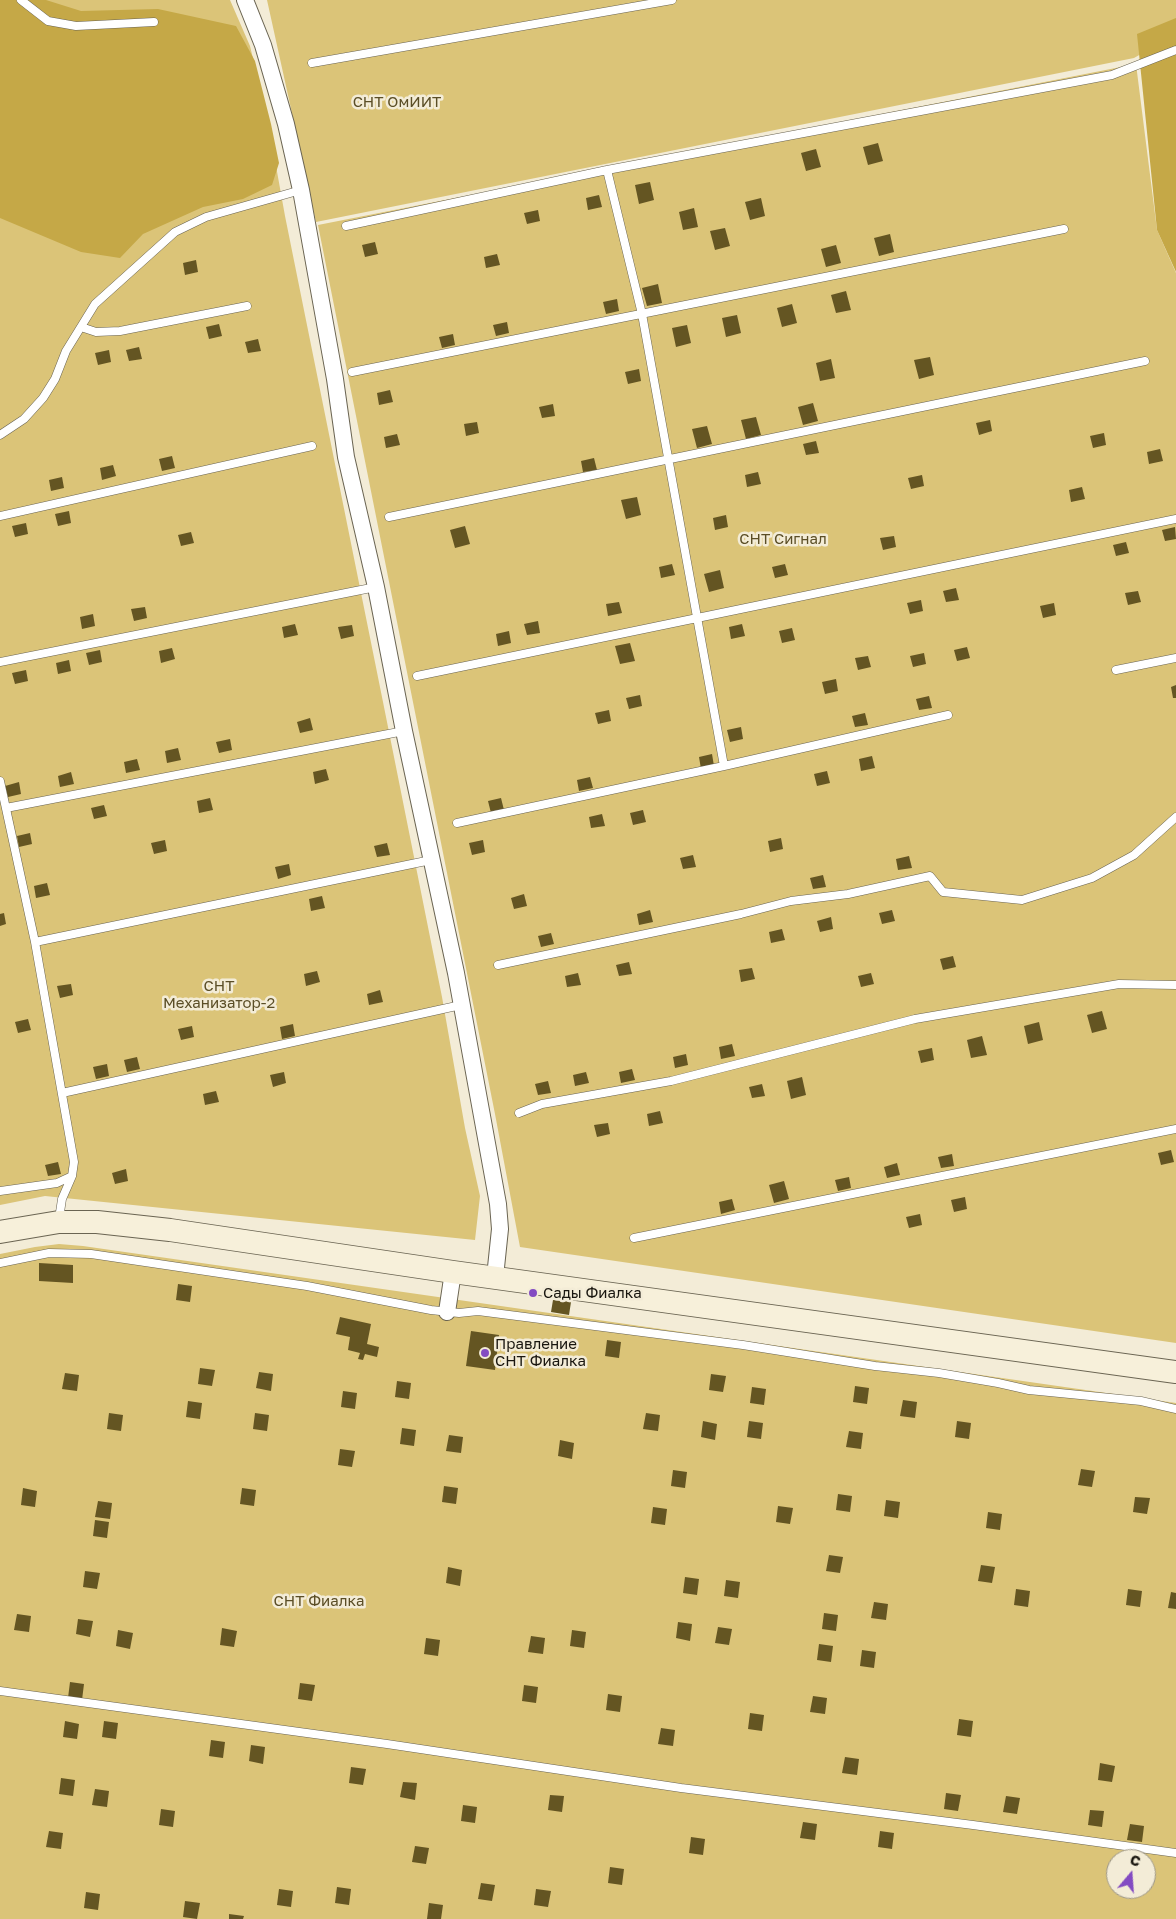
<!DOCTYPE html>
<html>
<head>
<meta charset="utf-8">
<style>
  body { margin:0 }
  #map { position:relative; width:1176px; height:1919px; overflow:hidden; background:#f3ecd7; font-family:"Golos Text",sans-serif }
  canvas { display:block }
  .north { position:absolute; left:1106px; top:1849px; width:50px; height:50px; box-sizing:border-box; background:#f3ecd7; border:1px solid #9c9687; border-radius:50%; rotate:18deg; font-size:14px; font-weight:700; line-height:20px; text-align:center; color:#19160f }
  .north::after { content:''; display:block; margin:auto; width:18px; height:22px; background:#834bc2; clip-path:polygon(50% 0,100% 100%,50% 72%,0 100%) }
</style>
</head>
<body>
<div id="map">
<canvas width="1176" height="1919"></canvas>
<div class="north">С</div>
</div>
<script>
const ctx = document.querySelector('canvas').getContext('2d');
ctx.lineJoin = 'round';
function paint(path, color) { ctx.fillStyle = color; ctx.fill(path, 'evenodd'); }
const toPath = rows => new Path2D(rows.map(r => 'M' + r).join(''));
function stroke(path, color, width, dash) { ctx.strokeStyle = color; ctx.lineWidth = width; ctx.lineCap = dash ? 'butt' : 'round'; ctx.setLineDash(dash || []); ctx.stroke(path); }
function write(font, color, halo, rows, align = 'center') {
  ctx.font = font + ' "Golos Text",sans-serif'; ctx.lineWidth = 5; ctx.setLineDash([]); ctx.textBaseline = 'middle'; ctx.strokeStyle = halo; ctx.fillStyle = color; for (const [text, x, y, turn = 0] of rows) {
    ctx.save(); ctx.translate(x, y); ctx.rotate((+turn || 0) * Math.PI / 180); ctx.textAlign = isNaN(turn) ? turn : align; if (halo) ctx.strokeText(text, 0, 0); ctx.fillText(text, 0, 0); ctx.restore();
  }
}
const green = toPath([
  [0,0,230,0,250,46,267,116,285,216,383,702,442,997,465,1128,480,1196,475,1240,45,1196,0,1205],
  [267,0,1176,0,1176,34,1134,58,316,222],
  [1136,64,1157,230,1176,273,1176,1343,520,1247,495,1114,318,225],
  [59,1244,83,1246,1176,1403,1176,1919,0,1919,0,1254,35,1247],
  [1116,1859,1146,1859,1146,1889,1116,1889]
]);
const forest = toPath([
  [0,0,46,0,81,11,158,9,236,26,255,61,271,124,279,163,272,185,243,199,203,207,143,234,120,258,81,252,0,218],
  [1176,18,1176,272,1157,230,1137,34]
]);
const building = toPath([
  [878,143,883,161,868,165,863,147],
  [816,149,821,167,806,171,801,153],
  [650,182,654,200,639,204,635,185],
  [599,195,602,207,588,210,586,198],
  [761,198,765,216,750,220,745,202],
  [694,208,698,227,683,230,679,212],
  [538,210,540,221,527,224,524,213],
  [725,228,730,246,715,250,710,231],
  [890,234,894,252,879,256,874,238],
  [375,242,378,254,365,257,362,245],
  [836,245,841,263,826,267,821,249],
  [497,254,500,265,486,268,484,257],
  [196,260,198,272,185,275,183,263],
  [658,284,662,303,647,306,642,288],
  [846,291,851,310,836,313,831,295],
  [617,299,619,311,606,314,603,302],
  [792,304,797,323,782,327,777,308],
  [737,315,741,333,726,337,722,318],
  [507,322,509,333,496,336,493,325],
  [219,324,222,336,209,339,206,327],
  [687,325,691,343,676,347,672,328],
  [453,334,455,345,442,348,439,337],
  [258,339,261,351,248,353,245,342],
  [139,347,142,359,129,361,126,350],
  [109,350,111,362,98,365,95,353],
  [930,357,934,375,919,379,914,360],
  [831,359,835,378,820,381,816,363],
  [639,369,641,381,628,384,625,372],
  [390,390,393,402,379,405,377,393],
  [813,403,818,421,803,425,798,407],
  [553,404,555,416,542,418,539,407],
  [756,417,761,435,746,439,741,420],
  [990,420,992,431,979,435,976,423],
  [477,422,479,433,466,436,464,424],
  [707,426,712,444,697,448,692,429],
  [1104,433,1106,445,1093,448,1090,436],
  [397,434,400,445,386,448,384,437],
  [816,441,819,453,806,455,803,444],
  [1160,449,1163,461,1149,464,1147,452],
  [172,456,175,468,162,471,159,459],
  [594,458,597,470,583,472,581,461],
  [113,465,116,476,102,480,100,468],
  [758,472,761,484,747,487,745,475],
  [922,475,924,486,911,489,908,478],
  [62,477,64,488,51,491,49,480],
  [1082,487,1085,499,1071,502,1069,490],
  [637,497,641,515,626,519,621,500],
  [69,511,71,523,58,526,55,514],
  [726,515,728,527,715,530,713,518],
  [26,523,28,534,15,537,12,526],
  [465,526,470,544,455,548,450,530],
  [1175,527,1176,539,1165,541,1162,530],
  [191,532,194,543,181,546,178,535],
  [894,536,896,547,883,550,880,538],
  [1126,542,1129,553,1116,556,1113,545],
  [672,564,675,575,661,578,659,567],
  [785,564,788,575,775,578,772,567],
  [720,570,724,588,709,592,704,574],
  [956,588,959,600,946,602,943,591],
  [1138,591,1141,602,1128,605,1125,593],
  [921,600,923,611,910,614,907,603],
  [619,602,622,613,608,616,606,604],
  [1054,603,1056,615,1043,618,1040,606],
  [145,607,147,618,134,621,131,609],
  [93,614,95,626,82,629,80,617],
  [538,621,540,633,527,635,524,624],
  [295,624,298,635,284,638,282,627],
  [742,624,745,636,731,639,729,627],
  [352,625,354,636,341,639,338,627],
  [792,628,795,640,782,643,779,631],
  [509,631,511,643,498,646,496,634],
  [630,643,635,661,620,664,615,646],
  [967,647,970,658,957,661,954,650],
  [172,648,175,659,161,663,159,651],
  [100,650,102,662,89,665,86,653],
  [924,653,926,664,913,667,910,656],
  [868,656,871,667,858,670,855,658],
  [69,660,71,671,58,674,56,663],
  [26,670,28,681,15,684,12,673],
  [836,679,838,691,825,694,822,682],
  [1176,685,1176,698,1173,698,1171,687],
  [640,695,642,706,629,709,626,698],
  [929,696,932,708,919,710,916,699],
  [609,710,611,721,598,724,595,713],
  [865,713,868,725,855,727,852,716],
  [310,718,313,730,300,733,297,722],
  [741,727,743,739,730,742,727,730],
  [230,739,232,750,219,753,216,742],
  [178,748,181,760,167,763,165,751],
  [712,754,714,766,701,769,699,757],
  [872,756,875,768,861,771,859,759],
  [137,759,140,770,126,773,124,762],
  [326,769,329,780,315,784,313,772],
  [827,771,830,783,817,786,814,774],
  [71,772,74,784,60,787,58,776],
  [590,777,593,788,579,791,577,780],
  [19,782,21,794,8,797,5,786],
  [210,798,213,810,199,813,197,801],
  [501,798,504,810,491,813,488,801],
  [104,805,107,816,94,819,91,808],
  [643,810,646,822,633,825,630,813],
  [602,814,605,826,591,828,589,817],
  [30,833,32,844,19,847,17,836],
  [781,838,783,849,770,852,768,841],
  [165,840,167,851,154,854,151,843],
  [483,840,485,852,472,855,469,843],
  [387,843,390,855,377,857,374,846],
  [693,855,696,867,683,869,680,858],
  [909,856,912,868,898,870,896,859],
  [289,864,291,875,278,879,275,867],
  [823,875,826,887,813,889,810,878],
  [47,883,50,895,36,898,34,886],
  [524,894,527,906,514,909,511,898],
  [322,896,325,908,311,911,309,899],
  [650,910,653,922,639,925,637,914],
  [892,910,895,921,882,924,879,913],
  [4,913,6,924,0,926,0,914],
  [831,917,833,929,820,932,817,921],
  [782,929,785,940,771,943,769,932],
  [551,933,554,944,541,947,538,936],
  [953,956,956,967,943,970,940,959],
  [629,962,632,974,619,976,616,965],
  [752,968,755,979,741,982,739,970],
  [317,971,320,982,306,986,304,974],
  [578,973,581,985,567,987,565,976],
  [871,973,874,984,861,987,858,976],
  [71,984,73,995,60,998,57,986],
  [380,990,383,1002,369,1005,367,994],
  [1102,1011,1107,1029,1092,1033,1087,1015],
  [28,1019,31,1030,18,1033,15,1022],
  [1039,1022,1043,1040,1028,1044,1024,1026],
  [293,1024,295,1036,282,1039,280,1027],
  [192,1026,194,1037,181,1040,178,1029],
  [982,1036,987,1055,971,1058,967,1040],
  [732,1044,735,1056,721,1059,719,1047],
  [932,1048,934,1060,921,1063,918,1051],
  [686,1054,688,1065,675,1068,673,1057],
  [137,1057,140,1069,127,1072,124,1060],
  [107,1064,109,1076,96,1079,93,1067],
  [632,1069,635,1080,621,1083,619,1072],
  [284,1072,286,1083,273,1087,270,1075],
  [586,1072,589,1083,575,1086,573,1075],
  [802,1077,806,1095,791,1099,787,1081],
  [548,1081,551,1093,538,1095,535,1084],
  [762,1084,765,1096,752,1098,749,1087],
  [216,1091,219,1102,205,1105,203,1094],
  [660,1111,663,1123,649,1126,647,1114],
  [608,1123,610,1134,597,1137,594,1125],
  [1171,1150,1174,1162,1161,1165,1158,1153],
  [952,1154,954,1166,941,1168,938,1157],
  [58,1162,61,1174,48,1176,45,1165],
  [897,1163,900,1175,887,1178,884,1167],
  [126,1169,128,1181,115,1184,112,1173],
  [849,1177,851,1188,838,1191,835,1180],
  [784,1181,789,1199,774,1203,769,1185],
  [965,1197,967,1209,954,1212,951,1200],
  [732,1199,735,1210,721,1214,719,1202],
  [920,1214,922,1225,909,1228,906,1217],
  [39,1263,73,1265,73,1283,39,1281],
  [178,1284,192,1286,190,1302,176,1300],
  [553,1300,571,1302,569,1315,551,1312],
  [340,1317,371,1324,367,1344,379,1347,377,1357,365,1354,363,1360,358,1359,360,1353,348,1350,350,1337,336,1334],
  [471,1331,499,1335,495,1370,466,1366],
  [607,1340,621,1342,619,1358,605,1356],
  [200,1368,215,1370,212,1386,198,1384],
  [259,1372,273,1374,271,1391,256,1388],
  [65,1373,79,1375,77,1391,62,1389],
  [711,1374,726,1376,723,1392,709,1390],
  [397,1381,411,1383,409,1399,395,1397],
  [855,1386,869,1388,867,1404,853,1402],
  [752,1387,766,1389,764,1405,750,1403],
  [343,1391,357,1393,355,1409,341,1407],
  [903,1400,917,1402,915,1418,900,1416],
  [188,1401,202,1403,200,1419,186,1417],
  [109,1413,123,1415,121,1431,107,1429],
  [255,1413,269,1415,267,1431,253,1429],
  [646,1413,660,1415,658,1431,643,1429],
  [703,1421,717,1424,715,1440,701,1437],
  [749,1421,763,1423,761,1439,747,1437],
  [957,1421,971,1423,969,1439,955,1437],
  [402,1428,416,1430,414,1446,400,1444],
  [849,1431,863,1433,861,1449,846,1447],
  [449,1435,463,1437,461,1453,446,1451],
  [560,1440,574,1443,572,1459,558,1456],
  [340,1449,355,1451,352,1467,338,1465],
  [1081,1469,1095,1471,1092,1487,1078,1485],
  [673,1470,687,1472,685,1488,671,1486],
  [444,1486,458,1488,456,1504,442,1502],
  [23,1488,37,1491,35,1507,21,1505],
  [242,1488,256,1490,254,1506,240,1504],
  [838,1494,852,1496,850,1512,836,1510],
  [1135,1497,1150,1498,1147,1514,1133,1512],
  [886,1500,900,1502,898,1518,884,1516],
  [98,1501,112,1503,110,1519,95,1517],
  [778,1506,793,1508,790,1524,776,1522],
  [653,1507,667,1509,665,1525,651,1523],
  [988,1512,1002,1514,1000,1530,986,1528],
  [95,1520,109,1522,107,1538,93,1536],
  [829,1555,843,1557,840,1573,826,1571],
  [981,1565,995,1567,992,1583,978,1581],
  [448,1567,462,1570,460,1586,446,1583],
  [85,1571,100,1573,97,1589,83,1587],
  [685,1577,699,1579,697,1595,683,1593],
  [726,1580,740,1582,738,1598,724,1596],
  [1016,1589,1030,1591,1028,1607,1014,1605],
  [1128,1589,1142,1591,1140,1607,1126,1605],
  [1171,1592,1176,1593,1176,1609,1168,1608],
  [874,1602,888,1604,886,1620,871,1618],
  [824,1613,838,1615,836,1631,822,1629],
  [17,1614,31,1616,29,1632,14,1630],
  [78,1619,93,1621,90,1637,76,1634],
  [678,1622,692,1624,690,1641,676,1638],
  [718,1627,732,1629,729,1645,715,1643],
  [222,1628,237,1631,234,1647,220,1645],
  [118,1630,133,1633,130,1649,116,1646],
  [572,1630,586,1632,584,1648,570,1646],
  [531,1636,545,1638,543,1654,528,1652],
  [426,1638,440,1640,438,1656,424,1654],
  [819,1644,833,1646,831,1662,817,1660],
  [862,1650,876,1652,874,1668,860,1666],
  [70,1682,84,1684,82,1700,68,1698],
  [300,1683,315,1685,312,1701,298,1699],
  [524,1685,538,1687,536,1703,522,1701],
  [608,1694,622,1696,620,1712,606,1710],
  [813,1696,827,1698,825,1714,810,1712],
  [750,1713,764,1715,762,1731,748,1729],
  [959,1719,973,1721,971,1737,957,1735],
  [65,1721,79,1724,77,1739,63,1737],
  [104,1721,118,1723,116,1739,102,1737],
  [661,1728,675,1730,673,1746,658,1744],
  [211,1740,225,1742,223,1758,209,1756],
  [251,1745,265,1747,263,1764,249,1761],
  [845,1757,859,1759,857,1775,842,1773],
  [1100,1763,1115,1766,1112,1782,1098,1780],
  [351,1767,366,1769,363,1785,349,1783],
  [61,1778,75,1780,73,1796,59,1794],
  [403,1782,417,1783,415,1800,400,1797],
  [95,1789,109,1791,107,1807,92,1805],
  [946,1793,961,1795,958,1811,944,1809],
  [550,1795,564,1796,562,1812,548,1810],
  [1006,1796,1020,1798,1017,1814,1003,1812],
  [463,1805,477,1807,475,1823,461,1821],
  [161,1809,175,1811,173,1827,159,1825],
  [1090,1810,1104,1811,1102,1827,1088,1825],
  [803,1822,817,1824,815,1840,800,1838],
  [1130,1824,1144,1826,1142,1842,1127,1840],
  [49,1831,63,1833,61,1849,46,1847],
  [880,1831,894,1833,892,1849,878,1847],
  [691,1837,705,1839,703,1855,689,1853],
  [415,1846,429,1848,426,1864,412,1862],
  [610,1867,624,1869,622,1885,608,1883],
  [481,1883,495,1885,492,1901,478,1899],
  [337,1887,351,1889,349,1905,335,1903],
  [279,1889,293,1891,291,1907,277,1905],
  [536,1889,551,1891,548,1907,534,1905],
  [86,1892,100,1894,98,1910,84,1908],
  [185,1901,200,1903,197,1919,183,1917],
  [429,1903,443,1905,441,1919,427,1919],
  [229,1914,244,1916,243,1919,229,1919]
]);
const lane = toPath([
  [21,0,48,21,76,26,154,22],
  [312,63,672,0],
  [607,170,642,314,724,766],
  [346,226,607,170,1112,75,1176,50],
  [81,327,96,332,120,331,247,306],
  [352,372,1064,229],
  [0,435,24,419,43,398,55,379,66,351,95,304,175,232,206,217,301,190],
  [0,516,312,446],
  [389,517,1145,361],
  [0,662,376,587],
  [1116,670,1176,658],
  [417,676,1176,519],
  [0,781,35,942,74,1162,72,1176,57,1183,0,1191],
  [6,808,404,731],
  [457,823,724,766,948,715],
  [35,942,431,860],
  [498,965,741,914,791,901,848,894,930,876,943,892,1022,900,1092,878,1134,855,1176,817],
  [62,1093,461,1005],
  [519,1113,542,1104,671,1081,915,1019,1119,984,1176,985],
  [59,1219,62,1199,72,1176],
  [634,1238,1176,1129],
  [0,1263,49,1253,91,1254,307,1286,431,1310,459,1313,478,1311,743,1345,875,1366,939,1373,998,1383,1029,1390,1141,1401,1176,1409],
  [0,1691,387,1744,681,1788,973,1825,1176,1853]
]);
const street = toPath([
  [245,0,263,45,286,124,301,190,335,379,346,457,376,587,404,731,456,973,498,1204,500,1229,495,1277],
  [447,1312,453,1272]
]);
const secondary = toPath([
  [0,1232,59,1222,97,1222,170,1230,453,1272,1176,1372]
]);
const markers = [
  [533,1293,5,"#834bc2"],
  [485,1353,5,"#834bc2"]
];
const parkNames = [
  ["СНТ ОмИИТ",397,102],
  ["СНТ Сигнал",783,539],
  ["СНТ",219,986],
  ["Механизатор-2",219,1003],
  ["СНТ Фиалка",319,1601]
];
const poiNames = [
  ["Сады Фиалка",543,1293],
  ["Правление",495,1344],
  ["СНТ Фиалка",495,1361]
];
paint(green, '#dbc478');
paint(forest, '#c5a847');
paint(building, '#645522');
stroke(lane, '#6a6452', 9);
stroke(street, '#6a6452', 18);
stroke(secondary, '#6a6452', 24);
stroke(lane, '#fff', 8);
stroke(street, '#fff', 16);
stroke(secondary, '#f7f0da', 22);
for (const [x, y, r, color] of markers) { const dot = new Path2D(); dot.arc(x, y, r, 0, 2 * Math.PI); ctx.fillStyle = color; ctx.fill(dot); stroke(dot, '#f3ecd7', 2); }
write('15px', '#5b4e26', '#f3ecd7', parkNames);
write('15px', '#19160f', '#f3ecd7', poiNames, 'left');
</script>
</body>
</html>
